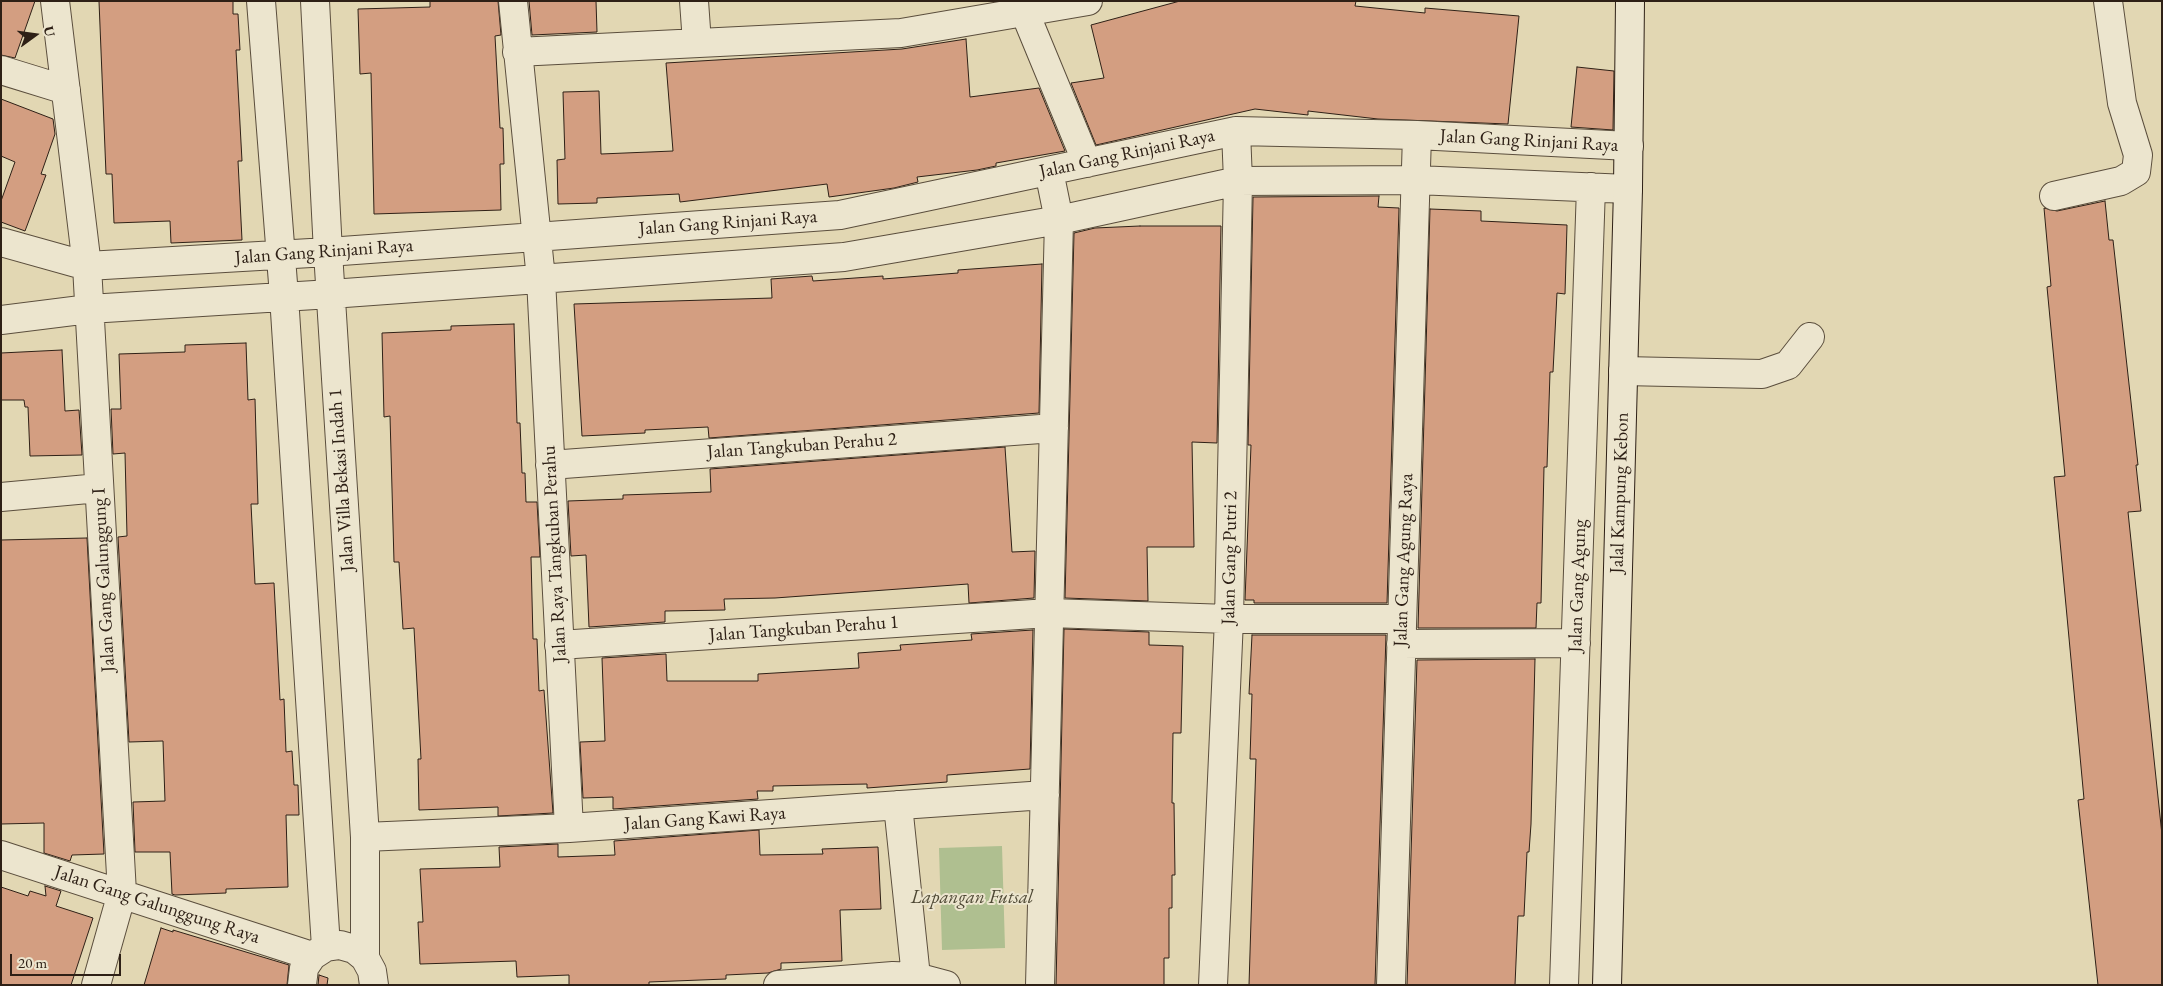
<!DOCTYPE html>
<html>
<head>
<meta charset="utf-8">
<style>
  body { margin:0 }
  #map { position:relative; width:2163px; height:986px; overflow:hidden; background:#e2d7b3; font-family:"EB Garamond",serif }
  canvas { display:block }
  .frame { position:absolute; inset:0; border:2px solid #2e2016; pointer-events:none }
  .north { position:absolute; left:10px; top:10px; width:50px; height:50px; -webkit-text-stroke:4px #ece5ce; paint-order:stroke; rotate:76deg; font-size:14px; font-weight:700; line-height:20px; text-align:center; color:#2e2016 }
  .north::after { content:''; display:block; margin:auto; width:18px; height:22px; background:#2e2016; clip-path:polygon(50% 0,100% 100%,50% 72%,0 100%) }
  .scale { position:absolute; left:10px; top:954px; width:111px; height:22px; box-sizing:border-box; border:2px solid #2e2016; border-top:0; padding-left:6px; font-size:15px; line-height:18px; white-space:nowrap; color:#2e2016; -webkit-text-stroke:4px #ece5ce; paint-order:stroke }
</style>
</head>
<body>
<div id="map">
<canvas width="2163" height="986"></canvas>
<div class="frame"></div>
<div class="north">U</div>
<div class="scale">20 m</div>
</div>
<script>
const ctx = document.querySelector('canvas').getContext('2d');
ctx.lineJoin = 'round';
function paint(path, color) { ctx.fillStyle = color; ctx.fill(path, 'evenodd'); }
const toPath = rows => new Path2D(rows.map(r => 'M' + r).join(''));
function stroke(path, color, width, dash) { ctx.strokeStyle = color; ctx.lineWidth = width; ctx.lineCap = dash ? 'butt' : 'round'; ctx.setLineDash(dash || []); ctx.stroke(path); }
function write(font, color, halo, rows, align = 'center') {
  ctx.font = font + ' "EB Garamond",serif'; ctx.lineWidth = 4; ctx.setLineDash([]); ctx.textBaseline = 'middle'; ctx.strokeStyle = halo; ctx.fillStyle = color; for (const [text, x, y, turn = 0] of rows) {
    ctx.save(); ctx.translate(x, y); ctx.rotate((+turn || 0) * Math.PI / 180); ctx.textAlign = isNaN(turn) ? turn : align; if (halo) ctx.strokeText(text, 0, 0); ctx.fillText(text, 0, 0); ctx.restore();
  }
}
const green = toPath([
  [1002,846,1005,948,942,950,939,848]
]);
const building = toPath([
  [1,1,35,1,15,58,1,55,1,1],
  [99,1,233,1,233,14,238,14,240,50,236,50,242,161,238,161,242,240,171,243,170,221,114,223,112,174,106,174,99,1],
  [430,1,498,1,501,35,495,36,500,128,503,128,504,164,500,164,501,210,374,214,371,73,360,74,358,9,430,7,430,1],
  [529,1,596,1,597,32,532,35,529,1],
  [1180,1,1356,1,1355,6,1425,13,1425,8,1519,16,1508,124,1378,119,1308,111,1308,115,1255,109,1096,145,1071,83,1104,78,1091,25,1180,1],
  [966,39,970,97,1039,88,1065,151,996,163,996,166,977,170,917,177,918,182,894,188,829,197,827,184,680,202,679,194,597,198,597,203,558,204,557,160,565,159,563,92,599,91,601,154,673,151,666,63,902,49,966,39],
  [1577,67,1614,71,1613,130,1571,127,1577,67],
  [1,99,53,119,55,134,41,174,46,175,25,231,1,222,1,201,15,162,1,156,1,99],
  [1379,196,1378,207,1399,208,1387,603,1254,603,1254,600,1245,600,1251,445,1248,445,1253,197,1379,196],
  [2105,201,2109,240,2113,240,2138,465,2136,465,2141,511,2128,512,2162,835,2162,985,2098,985,2078,800,2084,799,2054,477,2065,476,2047,287,2051,286,2044,208,2057,211,2105,201],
  [1430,209,1481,211,1481,221,1567,225,1565,294,1557,293,1553,372,1550,372,1547,467,1544,467,1541,603,1537,603,1536,628,1418,628,1430,209],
  [1140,226,1221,226,1217,443,1192,442,1194,547,1147,547,1148,601,1065,598,1074,233,1095,228,1140,226],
  [1042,264,1039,413,709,438,708,427,645,430,645,433,582,436,574,304,772,298,771,279,812,276,813,281,883,276,883,279,958,273,958,270,1042,264],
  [514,324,517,423,520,423,522,473,525,473,526,502,537,502,540,557,531,557,533,639,537,639,539,691,544,690,553,813,498,816,498,807,419,810,418,759,421,759,414,628,403,629,399,562,394,562,390,416,384,417,382,333,451,330,451,326,514,324],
  [246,343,248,400,255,399,256,436,258,504,251,504,255,584,274,583,280,700,284,699,286,752,292,751,294,785,298,785,299,815,286,815,288,887,226,889,226,893,175,895,172,894,170,852,135,852,133,802,165,801,163,741,129,742,118,537,127,536,125,453,113,454,111,409,121,409,119,354,185,352,185,345,246,343],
  [62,350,65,411,79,410,82,455,30,456,28,407,25,407,24,400,1,400,1,353,62,350],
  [1005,447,1012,552,1035,551,1034,598,969,603,968,584,775,598,724,599,725,610,665,611,665,622,589,627,586,555,571,556,568,501,623,499,623,495,711,492,710,469,1005,447],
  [87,538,104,854,72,855,70,861,44,853,44,823,1,824,1,540,87,538],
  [1064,629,1149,632,1149,645,1183,646,1181,733,1173,733,1172,803,1174,803,1175,875,1172,875,1172,908,1169,908,1169,958,1164,958,1164,985,1056,985,1064,629],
  [1033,630,1030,769,947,775,947,782,867,788,867,784,773,786,773,791,757,791,758,799,613,809,613,797,583,798,580,742,605,741,602,658,666,654,667,681,758,681,758,674,859,668,858,653,901,650,900,645,972,640,971,634,1033,630],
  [1252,635,1386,635,1375,985,1249,985,1256,759,1250,759,1252,694,1249,694,1252,635],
  [1535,659,1531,824,1529,852,1527,852,1524,916,1518,916,1515,985,1407,985,1417,660,1535,659],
  [759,830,760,855,823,854,822,849,878,847,881,909,840,910,842,961,781,963,781,969,768,973,726,975,726,979,649,982,649,985,569,985,569,975,517,977,516,961,420,964,418,922,423,922,420,869,500,867,499,847,558,844,558,857,615,855,614,841,759,830],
  [45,886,61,891,56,906,93,918,71,985,1,985,1,887,28,896,30,891,46,896,45,886],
  [161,928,173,932,173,930,289,965,287,985,144,985,161,928],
  [319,975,328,978,327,985,318,985,319,975]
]);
const street = toPath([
  [55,1,87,266,122,893,96,985],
  [261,1,284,296,326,947],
  [315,1,328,252,365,837,365,958],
  [513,1,541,279,569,828],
  [694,1,697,43],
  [1025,13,1087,163],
  [517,52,901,33,1088,1],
  [1,70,66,90],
  [2054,196,2121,181,2136,172,2138,155,2122,103,2108,1],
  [1,242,87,266,328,252,840,215,1236,131,1417,135,1629,146],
  [1,320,89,309,331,294,844,257,1059,220,1238,181,1416,180,1628,189],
  [1623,371,1762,374,1788,365,1810,337],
  [550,465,1054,428],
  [1,497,99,488],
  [1401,644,1576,643],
  [559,645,1049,613,1229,619,1402,619],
  [898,805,916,977],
  [365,837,569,828,1045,795],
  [1,855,312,956],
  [302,985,304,968,312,956,326,947,340,945,354,949,365,958,372,971,374,985],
  [778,985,893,976,916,977,946,985],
  [1040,985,1059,220,1049,171],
  [1213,985,1229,619,1238,181,1236,131],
  [1391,985,1417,135],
  [1564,985,1591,187]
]);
const secondary = toPath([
  [1607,985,1628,189,1630,1]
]);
const streetNames = [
  ["Jalan Gang Rinjani Raya",1529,141,3],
  ["Jalan Gang Rinjani Raya",1127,154,-12],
  ["Jalan Gang Rinjani Raya",728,223,-4],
  ["Jalan Gang Rinjani Raya",324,252,-4],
  ["Jalan Tangkuban Perahu 2",802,446,-4],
  ["Jalan Villa Bekasi Indah 1",342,480,-94],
  ["Jalal Kampung Kebon",1620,493,-88],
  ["Jalan Raya Tangkuban Perahu",555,554,-93],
  ["Jalan Gang Putri 2",1230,558,-89],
  ["Jalan Gang Agung Raya",1404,560,-88],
  ["Jalan Gang Galunggung I",104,580,-93],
  ["Jalan Gang Agung",1578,586,-88],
  ["Jalan Tangkuban Perahu 1",804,629,-4],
  ["Jalan Gang Kawi Raya",705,819,-4],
  ["Jalan Gang Galunggung Raya",157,905,18]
];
const parkNames = [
  ["Lapangan Futsal",972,898]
];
paint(green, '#afbf90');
paint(building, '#d39e81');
stroke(building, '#2e2016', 1);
stroke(street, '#5b4e3d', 30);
stroke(secondary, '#2e2016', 30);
stroke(street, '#ece5ce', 28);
stroke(secondary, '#ece5ce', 28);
write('19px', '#2e2016', '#ece5ce', streetNames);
write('italic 19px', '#4e4834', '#ece5ce', parkNames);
</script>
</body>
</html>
